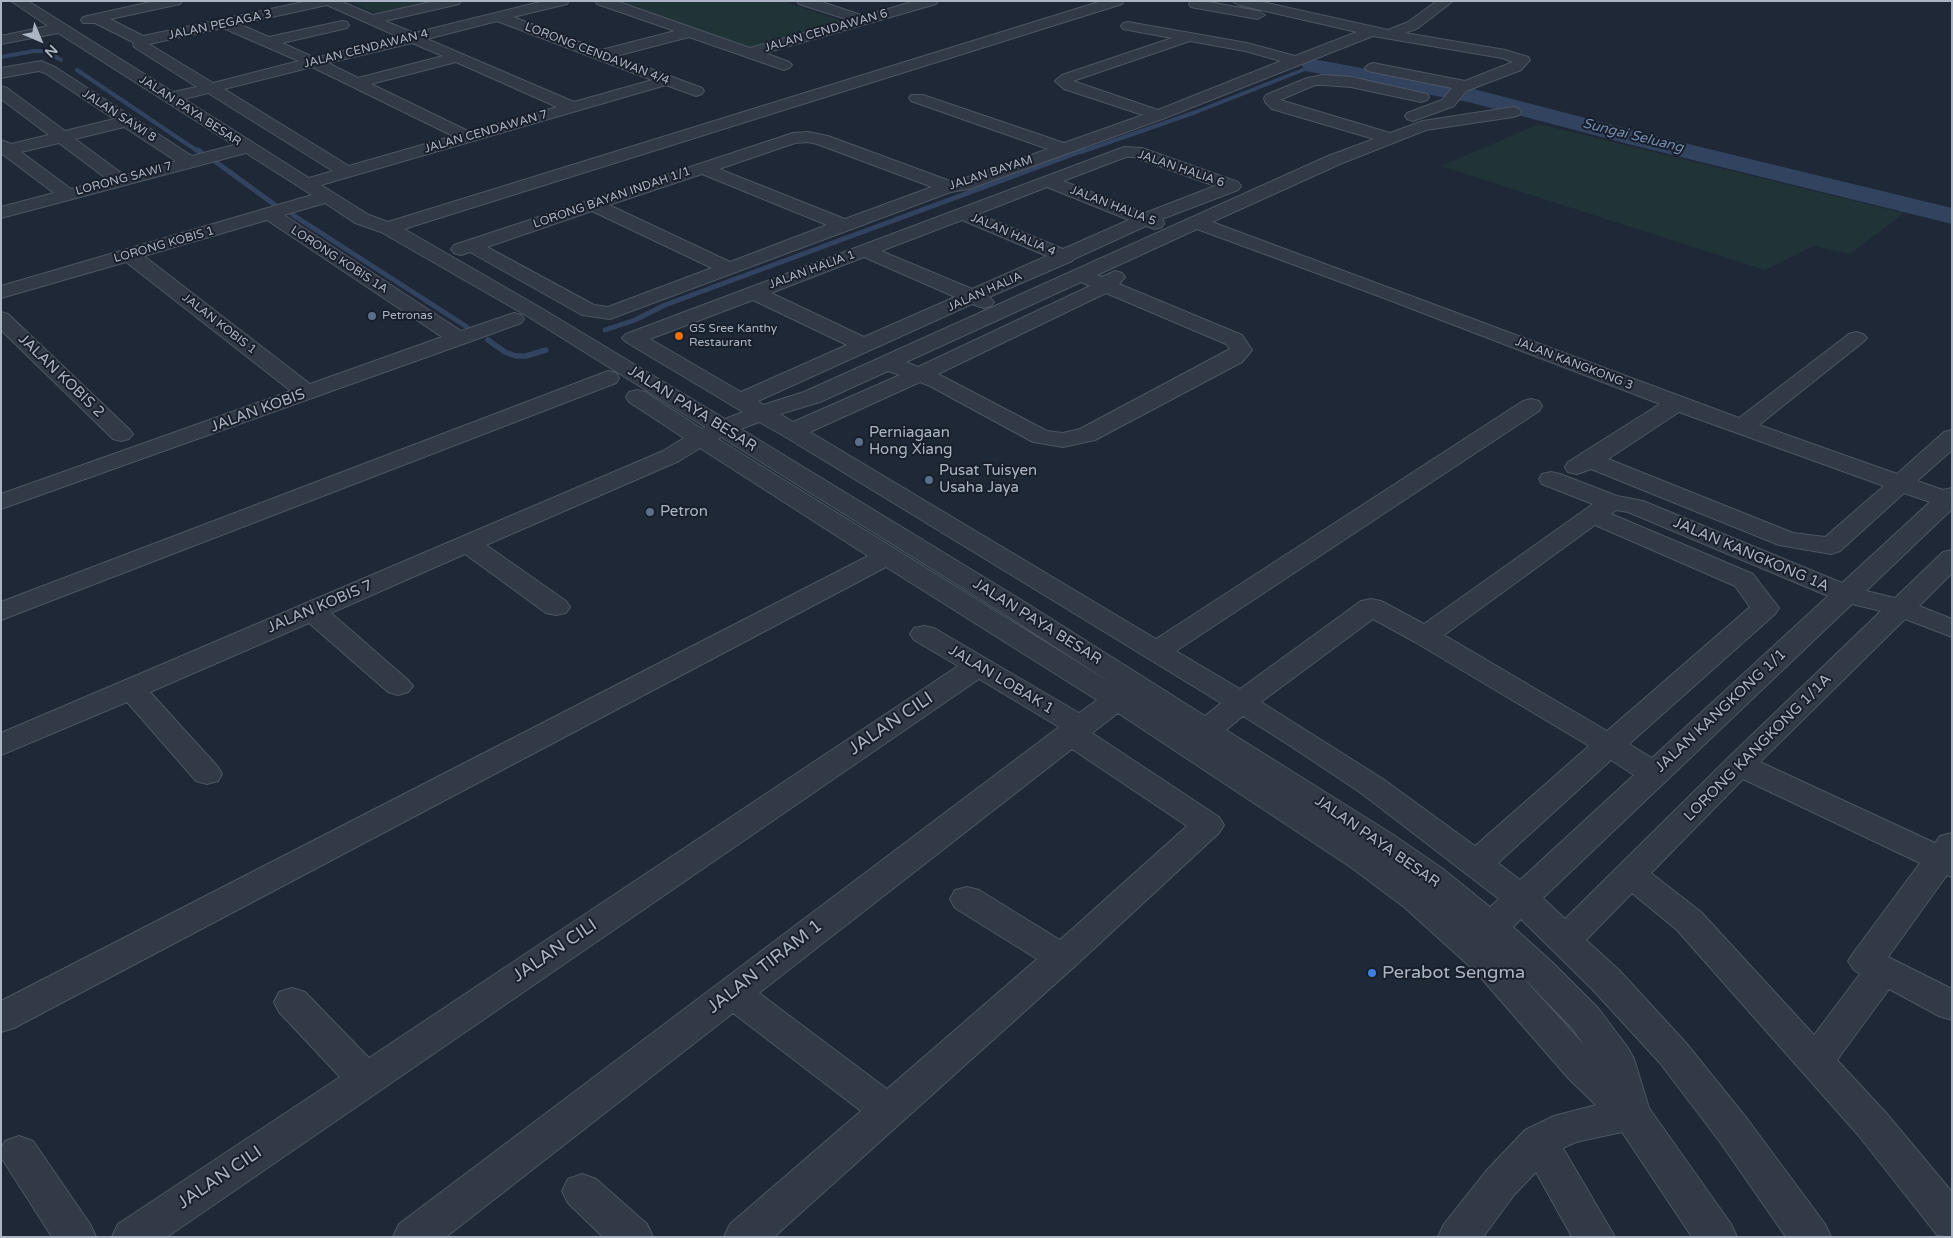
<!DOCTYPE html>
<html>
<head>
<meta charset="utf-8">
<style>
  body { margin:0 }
  #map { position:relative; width:1953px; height:1238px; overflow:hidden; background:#1f2837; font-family:"Varela Round",sans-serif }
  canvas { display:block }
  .frame { position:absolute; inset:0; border:2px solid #acb5c4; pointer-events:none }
  .north { position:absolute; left:15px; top:15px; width:50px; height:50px; -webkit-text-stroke:4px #181f2b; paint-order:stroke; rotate:135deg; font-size:14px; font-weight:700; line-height:20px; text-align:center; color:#acb5c4 }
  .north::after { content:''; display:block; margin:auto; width:18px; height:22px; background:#acb5c4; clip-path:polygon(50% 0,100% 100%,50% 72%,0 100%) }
</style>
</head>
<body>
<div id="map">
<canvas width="1953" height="1238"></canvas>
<div class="frame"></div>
<div class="north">N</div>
</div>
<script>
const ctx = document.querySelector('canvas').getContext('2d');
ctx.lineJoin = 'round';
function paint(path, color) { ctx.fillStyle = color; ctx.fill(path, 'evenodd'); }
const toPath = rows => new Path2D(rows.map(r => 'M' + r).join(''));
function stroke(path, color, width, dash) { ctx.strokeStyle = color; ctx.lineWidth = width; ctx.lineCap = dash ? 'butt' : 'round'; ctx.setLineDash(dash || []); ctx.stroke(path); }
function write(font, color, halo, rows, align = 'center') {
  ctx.font = font + ' "Varela Round",sans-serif'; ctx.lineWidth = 4; ctx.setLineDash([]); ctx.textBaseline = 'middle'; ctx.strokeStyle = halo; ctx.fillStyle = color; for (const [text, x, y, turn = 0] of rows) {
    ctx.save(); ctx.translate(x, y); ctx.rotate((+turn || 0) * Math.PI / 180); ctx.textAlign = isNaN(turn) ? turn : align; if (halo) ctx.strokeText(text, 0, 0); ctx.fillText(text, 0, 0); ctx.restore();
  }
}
const green = toPath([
  [347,1,433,1,378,14],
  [620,1,782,1,845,22,756,47,746,46],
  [1539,124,1904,213,1850,254,1813,246,1765,270,1441,166]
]);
const streamFar2 = toPath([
  [1,57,34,51,46,51,61,60],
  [77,70,199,152],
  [1081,152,1196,112,1313,66]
]);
const streamFar1 = toPath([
  [198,150,203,154],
  [216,162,275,205],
  [293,215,467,327],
  [605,330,635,320,665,305,1084,150]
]);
const stream = toPath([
  [488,340,505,352,516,356,526,356,546,350]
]);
const river = toPath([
  [1313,59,1470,88,1643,133,1952,208,1952,224,1628,144,1468,102,1305,71,1302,66,1305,61,1313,59]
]);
const minor = toPath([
  [11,1,28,1,173,92,197,87,134,47,133,42,95,23,83,23,81,20,83,17,155,1,182,1,180,4,110,19,143,36,308,1,340,1,373,15,435,1,461,1,459,4,385,21,414,33,544,1,569,1,567,4,513,17,601,50,675,31,597,4,595,1,616,1,750,48,849,20,799,4,797,1,819,1,864,16,915,1,938,1,936,4,765,53,789,62,792,65,789,68,784,70,689,37,616,56,702,88,704,91,702,94,696,96,666,85,321,185,369,215,388,222,1102,1,1124,1,1122,4,404,229,541,308,725,419,743,412,626,342,622,338,626,334,1124,147,1142,148,1238,182,1241,186,1238,190,1162,219,1164,223,1162,227,1155,229,1146,226,1074,259,1072,261,989,297,994,302,991,306,984,308,972,304,758,401,763,405,804,392,1328,156,1374,139,1272,109,1265,102,1264,98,1266,95,1307,78,1323,75,1351,77,1427,94,1429,97,1427,100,1421,102,1351,87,1323,85,1315,85,1280,100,1390,133,1423,121,1513,107,1519,109,1521,112,1519,115,1513,117,1426,130,1340,164,1212,222,1739,418,1849,334,1856,332,1863,334,1867,338,1863,342,1759,425,1897,474,1944,432,1952,430,1952,450,1917,481,1943,490,1952,488,1952,509,1866,591,1895,598,1943,552,1952,550,1952,573,1919,606,1952,619,1952,637,1905,619,1760,762,1935,843,1940,836,1952,833,1952,877,1947,875,1888,957,1952,989,1952,1020,1939,1016,1889,989,1837,1060,1887,1114,1952,1192,1952,1237,1937,1235,1859,1136,1677,930,1632,893,1586,940,1619,970,1686,1043,1748,1120,1825,1224,1831,1237,1786,1237,1720,1142,1660,1063,1593,990,1521,919,1513,927,1552,962,1598,1008,1628,1048,1634,1059,1649,1108,1731,1224,1737,1237,1692,1237,1622,1132,1576,1142,1563,1148,1615,1237,1572,1237,1536,1172,1514,1195,1483,1237,1438,1237,1444,1224,1486,1171,1525,1130,1554,1116,1596,1105,1569,1079,1475,971,1404,907,1352,868,1118,713,1092,733,1219,817,1224,825,1219,833,1074,967,774,1237,724,1237,730,1224,861,1111,733,1013,446,1237,393,1237,399,1224,1059,727,979,679,167,1237,112,1237,118,1224,340,1077,279,1012,274,1002,279,992,292,988,305,992,369,1058,958,666,914,640,910,634,914,628,924,626,934,628,1079,713,1097,700,886,567,14,1028,1,1032,1,1001,868,556,700,448,679,461,486,545,566,601,570,607,566,613,556,615,546,613,465,554,331,613,408,680,413,686,408,692,398,695,388,692,309,623,150,692,218,767,222,774,218,781,207,784,196,781,127,702,1,755,1,733,663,451,684,438,629,402,626,397,629,392,637,390,645,392,702,429,705,427,527,316,381,232,355,223,325,203,284,215,461,331,514,313,521,315,524,319,521,323,466,343,1,509,1,494,291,391,126,262,1,298,1,286,312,195,246,153,1,218,1,207,54,193,1,153,1,140,11,144,49,135,1,99,1,86,7,88,65,131,114,119,45,73,39,71,1,78,1,68,41,61,55,67,192,156,234,145,58,33,1,44,1,36,48,26,11,1],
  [327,5,399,37,315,58,282,43,347,28,349,25,347,22,342,21,269,37,239,24,327,5],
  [497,21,652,80,574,102,427,39,497,21],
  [223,28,262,45,299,61,213,83,149,44,223,28],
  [412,43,443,56,358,78,328,63,412,43],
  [456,62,557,107,470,132,371,84,456,62],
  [312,67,351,86,453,136,349,166,224,89,312,67],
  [208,93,333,171,309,178,184,99,208,93],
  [124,127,176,161,124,175,75,139,124,127],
  [59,143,107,179,71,189,21,152,59,143],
  [1126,157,1134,157,1215,186,1145,213,1063,181,1126,157],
  [1047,187,1129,220,1063,249,978,214,1047,187],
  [267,220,442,337,310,384,144,256,267,220],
  [962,220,1047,256,972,289,881,251,962,220],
  [1197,229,1376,295,1660,404,1568,462,1565,467,1568,472,1577,474,1591,469,1779,545,1831,554,1840,551,1904,493,1930,502,1842,583,1643,501,1617,496,1560,474,1551,472,1542,474,1539,479,1542,484,1593,504,1424,624,1381,601,1371,599,1361,601,1240,689,1176,651,1539,411,1542,406,1539,401,1531,399,1523,401,1156,639,810,432,920,382,930,386,1033,442,1063,447,1095,440,1242,362,1252,350,1242,335,1119,284,1125,277,1122,273,1115,271,1102,277,1097,275,1197,229],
  [864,257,955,297,864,337,771,293,864,257],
  [1081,282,1090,286,918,367,906,362,1081,282],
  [1106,293,1226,344,1230,349,1080,429,1063,433,1047,431,938,374,1106,293],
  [753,300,847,345,741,392,650,339,753,300],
  [888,371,900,375,793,422,780,414,820,402,888,371],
  [1679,412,1884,486,1825,537,1793,533,1608,459,1679,412],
  [759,422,784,436,1221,703,1205,716,1023,601,741,429,759,422],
  [721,437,1003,613,1116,686,718,439,721,437],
  [1616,510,1628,512,1828,596,1652,758,1629,744,1775,614,1779,608,1753,574,1611,514,1616,510],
  [1595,525,1735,586,1750,607,1607,731,1444,635,1595,525],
  [1852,604,1881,611,1728,758,1565,919,1543,898,1852,604],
  [1373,619,1415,642,1589,746,1475,846,1383,779,1261,702,1373,619],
  [1243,716,1289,745,1361,793,1499,899,1490,907,1443,869,1392,834,1226,730,1243,716],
  [1072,749,1187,826,1060,940,979,890,967,887,955,890,950,899,955,908,1037,959,887,1089,759,993,1072,749],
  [1611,760,1634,775,1520,880,1498,863,1611,760],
  [1743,779,1920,863,1854,952,1848,961,1854,970,1860,974,1814,1035,1701,912,1651,873,1743,779],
  [1516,970,1572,1028,1585,1046,1516,970],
  [1191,1,1204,1,1258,11,1265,15,1258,19,1196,8,1191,7,1189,4,1191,1],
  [1232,1,1258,1,1388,30,1408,22,1437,1,1453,1,1418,28,1405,33,1505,50,1528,57,1530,60,1521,70,1466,91,1454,106,1413,121,1407,119,1405,116,1407,113,1442,100,1452,88,1368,71,1365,68,1368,65,1373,63,1465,81,1513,62,1502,58,1373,36,1165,118,969,189,951,192,610,319,582,315,470,252,461,255,454,253,451,249,454,245,793,133,808,132,828,136,950,181,960,180,1048,149,911,101,909,98,911,95,923,95,1064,143,1143,115,1064,89,1055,81,1062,75,1172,38,1123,29,1121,26,1123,23,1128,22,1247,43,1295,56,1357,32,1239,5,1232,1],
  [1190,41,1245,51,1281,61,1158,110,1073,81,1190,41],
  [808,142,817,144,932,187,845,219,719,169,795,143,808,142],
  [702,174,827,225,730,262,609,205,702,174],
  [592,211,712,268,608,307,594,305,487,247,592,211],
  [1,312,8,314,129,429,133,434,129,439,121,441,113,439,1,330,1,312],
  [608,371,616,373,619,378,616,383,1,620,1,602,608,371],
  [19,1136,33,1141,90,1224,96,1237,52,1237,1,1157,1,1149,5,1141,19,1136],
  [582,1174,596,1179,647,1224,653,1237,603,1237,568,1203,562,1191,568,1179,582,1174]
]);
const markers = [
  [372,316,5,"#5c6f8a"],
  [679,336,5,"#e8710a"],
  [859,442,5,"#5c6f8a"],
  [929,480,5,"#5c6f8a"],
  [650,512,5,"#5c6f8a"],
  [1372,973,5,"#3f7fe0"]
];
const farStreetnames = [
  ["JALAN PEGAGA 3",220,25,-12],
  ["JALAN CENDAWAN 6",826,31,-16],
  ["JALAN CENDAWAN 4",366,49,-14],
  ["LORONG CENDAWAN 4/4",597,54,21],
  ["JALAN PAYA BESAR",190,111,33],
  ["JALAN SAWI 8",119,116,33],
  ["JALAN CENDAWAN 7",486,132,-16],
  ["JALAN HALIA 6",1181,169,19],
  ["JALAN BAYAM",991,173,-18],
  ["LORONG SAWI 7",124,179,-15],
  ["LORONG BAYAN INDAH 1/1",612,198,-19],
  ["JALAN HALIA 5",1113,206,21],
  ["JALAN HALIA 4",1013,235,23],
  ["LORONG KOBIS 1",164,245,-16],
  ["LORONG KOBIS 1A",339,260,33],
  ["JALAN HALIA 1",812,270,-20],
  ["JALAN HALIA",985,292,-24],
  ["JALAN KOBIS 1",219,324,38],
  ["JALAN KANGKONG 3",1574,364,21]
];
const farPoinames = [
  ["Petronas",382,316],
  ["GS Sree Kanthy",689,329],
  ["Restaurant",689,343]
];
const farWaternames = [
  ["Sungai Seluang",1633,136,14]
];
const streetNames = [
  ["JALAN KOBIS 2",61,376,44],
  ["JALAN PAYA BESAR",692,409,32],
  ["JALAN KOBIS",258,411,-20],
  ["JALAN KANGKONG 1A",1751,555,23],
  ["JALAN KOBIS 7",320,607,-23],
  ["JALAN PAYA BESAR",1037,622,32],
  ["JALAN LOBAK 1",1001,680,31],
  ["JALAN KANGKONG 1/1",1721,711,-43],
  ["LORONG KANGKONG 1/1A",1758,748,-45],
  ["JALAN PAYA BESAR",1377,842,35]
];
const poiNames = [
  ["Perniagaan",869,433],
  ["Hong Xiang",869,450],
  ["Pusat Tuisyen",939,471],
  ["Usaha Jaya",939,488],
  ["Petron",660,512]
];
const nearStreetnames = [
  ["JALAN CILI",891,724,-34],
  ["JALAN CILI",555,951,-34],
  ["JALAN TIRAM 1",765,967,-38],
  ["JALAN CILI",220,1178,-34]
];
const nearPoinames = [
  ["Perabot Sengma",1382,973]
];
paint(green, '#203438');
stroke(streamFar2, '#31435f', 4);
stroke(streamFar1, '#31435f', 5);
stroke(stream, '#31435f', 5.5);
paint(river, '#31435f');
stroke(minor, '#4d5562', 2);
paint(minor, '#323a47');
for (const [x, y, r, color] of markers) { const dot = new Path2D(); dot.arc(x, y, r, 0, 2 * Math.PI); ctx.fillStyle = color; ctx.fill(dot); stroke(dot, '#181f2b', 2); }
write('12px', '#acb5c4', '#181f2b', farStreetnames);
write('12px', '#acb5c4', '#181f2b', farPoinames, 'left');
write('italic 14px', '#738bae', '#181f2b', farWaternames);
write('15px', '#acb5c4', '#181f2b', streetNames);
write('15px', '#acb5c4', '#181f2b', poiNames, 'left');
write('18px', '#acb5c4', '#181f2b', nearStreetnames);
write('18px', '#acb5c4', '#181f2b', nearPoinames, 'left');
</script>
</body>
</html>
